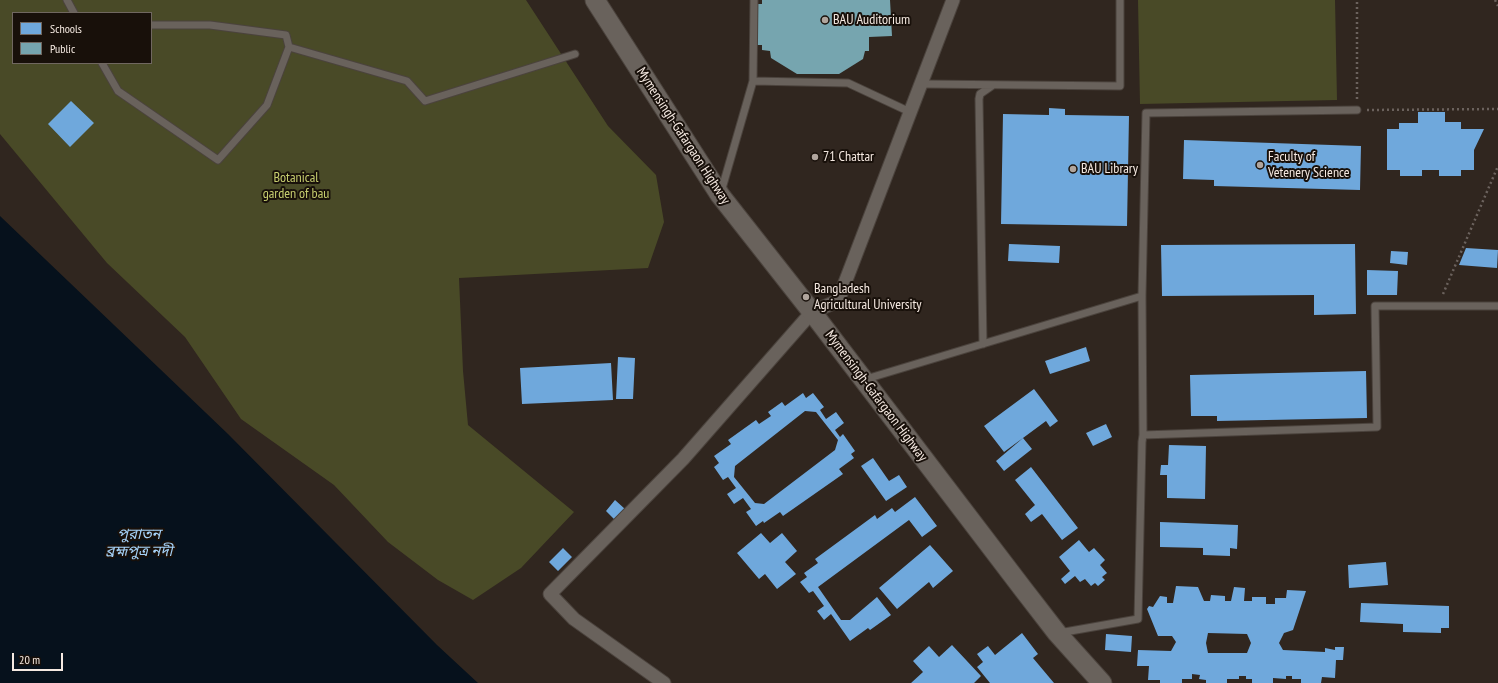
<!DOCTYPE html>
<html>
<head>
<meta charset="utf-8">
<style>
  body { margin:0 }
  #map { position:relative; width:1498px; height:683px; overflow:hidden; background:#30261f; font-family:"PT Sans Narrow",sans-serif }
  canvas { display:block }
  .legend { position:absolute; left:12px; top:12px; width:140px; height:52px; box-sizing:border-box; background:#18100a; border:1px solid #706760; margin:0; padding:5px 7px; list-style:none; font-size:12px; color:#f5e9e1 }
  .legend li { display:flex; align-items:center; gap:8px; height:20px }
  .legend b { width:20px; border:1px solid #706760 }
  .scale { position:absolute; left:12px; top:653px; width:51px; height:18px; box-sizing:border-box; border:2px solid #f5e9e1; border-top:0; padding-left:5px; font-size:12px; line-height:14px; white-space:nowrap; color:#f5e9e1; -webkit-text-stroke:3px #18100a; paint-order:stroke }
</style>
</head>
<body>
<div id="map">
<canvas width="1498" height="683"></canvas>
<ul class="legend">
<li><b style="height:11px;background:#6fa8dc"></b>Schools</li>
<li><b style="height:11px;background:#76a5af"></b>Public</li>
</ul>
<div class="scale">20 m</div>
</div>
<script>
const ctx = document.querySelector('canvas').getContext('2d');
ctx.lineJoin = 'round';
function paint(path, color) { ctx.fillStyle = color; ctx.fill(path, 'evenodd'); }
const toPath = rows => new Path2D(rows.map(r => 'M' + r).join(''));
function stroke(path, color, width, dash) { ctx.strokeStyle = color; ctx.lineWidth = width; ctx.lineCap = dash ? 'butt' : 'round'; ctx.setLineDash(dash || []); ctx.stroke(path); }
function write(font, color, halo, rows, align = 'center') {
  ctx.font = font + ' "PT Sans Narrow","Noto Sans Bengali",sans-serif'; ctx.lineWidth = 4; ctx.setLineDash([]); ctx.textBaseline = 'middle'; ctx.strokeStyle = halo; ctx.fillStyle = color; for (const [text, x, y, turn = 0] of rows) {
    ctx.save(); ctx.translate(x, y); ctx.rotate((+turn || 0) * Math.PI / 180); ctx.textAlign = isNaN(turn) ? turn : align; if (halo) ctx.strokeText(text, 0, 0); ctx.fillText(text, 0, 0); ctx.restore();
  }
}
const green = toPath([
  [0,0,526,0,608,126,656,175,664,222,648,268,459,278,463,371,468,425,574,512,521,568,473,600,438,580,388,542,334,485,241,419,185,337,107,263,0,134],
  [13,13,151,13,151,63,13,63],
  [1138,0,1335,0,1337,100,1140,104]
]);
const water = toPath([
  [0,216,228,434,437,645,478,683,0,683]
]);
const schools = toPath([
  [71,101,94,123,70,147,48,124],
  [1049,108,1065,109,1065,115,1129,116,1127,226,1001,224,1003,114,1049,115],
  [1418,112,1445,112,1445,122,1461,122,1461,129,1484,129,1474,150,1474,170,1461,170,1461,176,1439,176,1439,170,1422,170,1422,176,1400,176,1400,170,1387,170,1387,129,1399,129,1399,123,1418,123],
  [1184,140,1361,146,1360,190,1214,186,1214,180,1183,179],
  [1009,244,1060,246,1059,263,1008,261],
  [1355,244,1356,314,1314,315,1314,295,1162,296,1161,245],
  [1466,248,1498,250,1497,268,1459,265],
  [1391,251,1408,252,1407,265,1390,263],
  [1367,270,1398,271,1397,295,1367,295],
  [1086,347,1090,361,1050,374,1045,361],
  [618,357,635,358,633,399,616,399],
  [611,363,613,400,522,404,520,368],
  [1366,371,1367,418,1217,421,1217,416,1191,416,1190,375],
  [1034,389,1058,421,1050,427,1046,421,1004,452,984,426],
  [803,393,806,398,813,393,824,407,820,410,826,419,836,412,844,423,835,430,840,437,843,434,855,451,851,454,854,458,839,469,843,474,783,516,780,512,764,523,763,521,756,526,746,512,751,509,743,498,734,504,727,494,736,488,728,477,723,480,714,467,719,463,714,456,731,444,728,440,756,420,759,424,771,416,768,412,782,402,785,406],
  [805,411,816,412,838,440,835,450,764,504,755,503,734,477,735,466],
  [1106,424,1112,437,1093,446,1086,433],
  [1023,438,1032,449,1004,471,996,461],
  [1169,445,1206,446,1205,499,1167,498,1167,475,1160,475,1161,465,1168,465],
  [873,458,889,481,899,475,907,487,886,501,861,466],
  [1031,467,1078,528,1062,540,1042,514,1031,522,1025,514,1035,505,1015,480],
  [915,497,937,526,922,537,909,520,818,587,841,620,850,620,877,597,891,615,870,630,868,628,850,641,831,614,824,620,817,611,824,606,813,591,809,593,800,582,807,577,804,573,818,563,815,559,875,515,877,519,892,508,895,512],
  [615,500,625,509,615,520,606,511],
  [1160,522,1238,525,1237,549,1230,548,1230,556,1203,555,1203,548,1160,547],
  [761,533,770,543,782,533,797,551,785,562,796,574,777,589,765,574,759,579,737,553],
  [1079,540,1089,552,1094,548,1105,560,1100,565,1107,573,1102,577,1105,580,1098,586,1095,583,1091,586,1085,579,1080,582,1075,576,1065,584,1061,579,1070,571,1059,557],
  [930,545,953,571,933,588,929,582,897,609,879,588],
  [563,548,572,557,558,571,549,562],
  [1386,562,1388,585,1349,588,1348,565],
  [1176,586,1198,587,1204,601,1210,601,1211,595,1225,596,1225,601,1231,601,1234,587,1245,588,1244,601,1252,601,1252,597,1266,597,1266,604,1275,604,1275,598,1286,598,1287,590,1306,591,1293,630,1284,633,1279,643,1283,650,1325,652,1325,648,1335,650,1335,647,1344,647,1343,660,1336,660,1335,678,1322,677,1321,683,1301,683,1301,679,1292,679,1292,676,1286,676,1286,679,1273,678,1273,683,1252,683,1252,679,1246,679,1246,676,1239,676,1239,679,1227,679,1227,683,1206,683,1206,680,1199,679,1200,675,1192,674,1192,679,1182,679,1182,683,1160,683,1160,680,1148,680,1149,666,1137,666,1138,650,1171,651,1176,642,1172,636,1158,636,1147,609,1149,606,1153,607,1160,596,1167,597,1167,603,1173,603],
  [1208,633,1247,634,1251,643,1247,653,1208,653,1206,643],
  [1361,603,1449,606,1449,628,1441,628,1441,633,1403,632,1403,624,1360,622],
  [1022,633,1038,654,1033,658,1054,683,990,683,977,667,983,662,977,654,988,646,995,655],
  [1106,634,1132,636,1131,652,1105,650],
  [952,645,981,676,974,683,911,683,923,672,913,661,929,646,939,657]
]);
const public = toPath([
  [762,0,890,0,892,36,869,37,869,51,865,51,863,59,839,74,797,74,771,58,770,51,762,50,762,45,755,45,757,4,762,4]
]);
const path = toPath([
  [1495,0,1498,6],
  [1357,99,1357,0],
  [1367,110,1498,109],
  [1443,294,1498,166]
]);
const service = toPath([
  [67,0,74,13],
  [151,25,210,25,286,35,289,47],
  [102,63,118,91,218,160,267,105,289,47,407,81,425,101,575,54],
  [753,81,754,0],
  [922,84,1120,86,1120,0],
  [721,192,753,81,848,83,910,112],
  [983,344,979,99,980,94,993,85],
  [866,379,1142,296],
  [1143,435,1142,296,1146,113,1357,110],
  [1059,633,1138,619,1142,442,1143,435,1377,427,1375,306,1498,306]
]);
const minor = toPath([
  [664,683,574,619,550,594,683,459,812,312,838,301,953,0]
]);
const secondary = toPath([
  [595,0,720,195,812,312,1023,589,1057,633,1102,683]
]);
const markers = [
  [825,20,4,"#b0a59d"],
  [815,157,4,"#b0a59d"],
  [1260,165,4,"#b0a59d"],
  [1073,169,4,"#b0a59d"],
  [806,297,4,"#b0a59d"]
];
const poiNames = [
  ["BAU Auditorium",833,20],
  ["71 Chattar",823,157],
  ["Faculty of",1268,157],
  ["Vetenery Science",1268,173],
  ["BAU Library",1081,169],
  ["Bangladesh",814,289],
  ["Agricultural University",814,305]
];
const streetNames = [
  ["Mymensingh-Gafargaon Highway",683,136,57],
  ["Mymensingh-Gafargaon Highway",876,396,53]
];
const parkNames = [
  ["Botanical",296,178],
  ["garden of bau",296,194]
];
const waterNames = [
  ["পুরাতন",139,535],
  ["ব্রহ্মপুত্র নদী",139,552]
];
paint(green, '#494a27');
paint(water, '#06111c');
paint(schools, '#6fa8dc');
paint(public, '#76a5af');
stroke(service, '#4b433d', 9);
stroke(minor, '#4b433d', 15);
stroke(secondary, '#4b433d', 21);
stroke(path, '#6b625d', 2.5, [2, 3]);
stroke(service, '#69625c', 7);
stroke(minor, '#69625c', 13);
stroke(secondary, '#69625c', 19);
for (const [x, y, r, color] of markers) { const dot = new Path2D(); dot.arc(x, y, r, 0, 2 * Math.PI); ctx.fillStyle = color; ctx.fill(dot); stroke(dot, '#18100a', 1.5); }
write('14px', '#f5e9e1', '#18100a', poiNames, 'left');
write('14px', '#f5e9e1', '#18100a', streetNames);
write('14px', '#c7ce6f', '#18100a', parkNames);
write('italic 15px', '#a5d2f8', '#18100a', waterNames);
</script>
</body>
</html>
